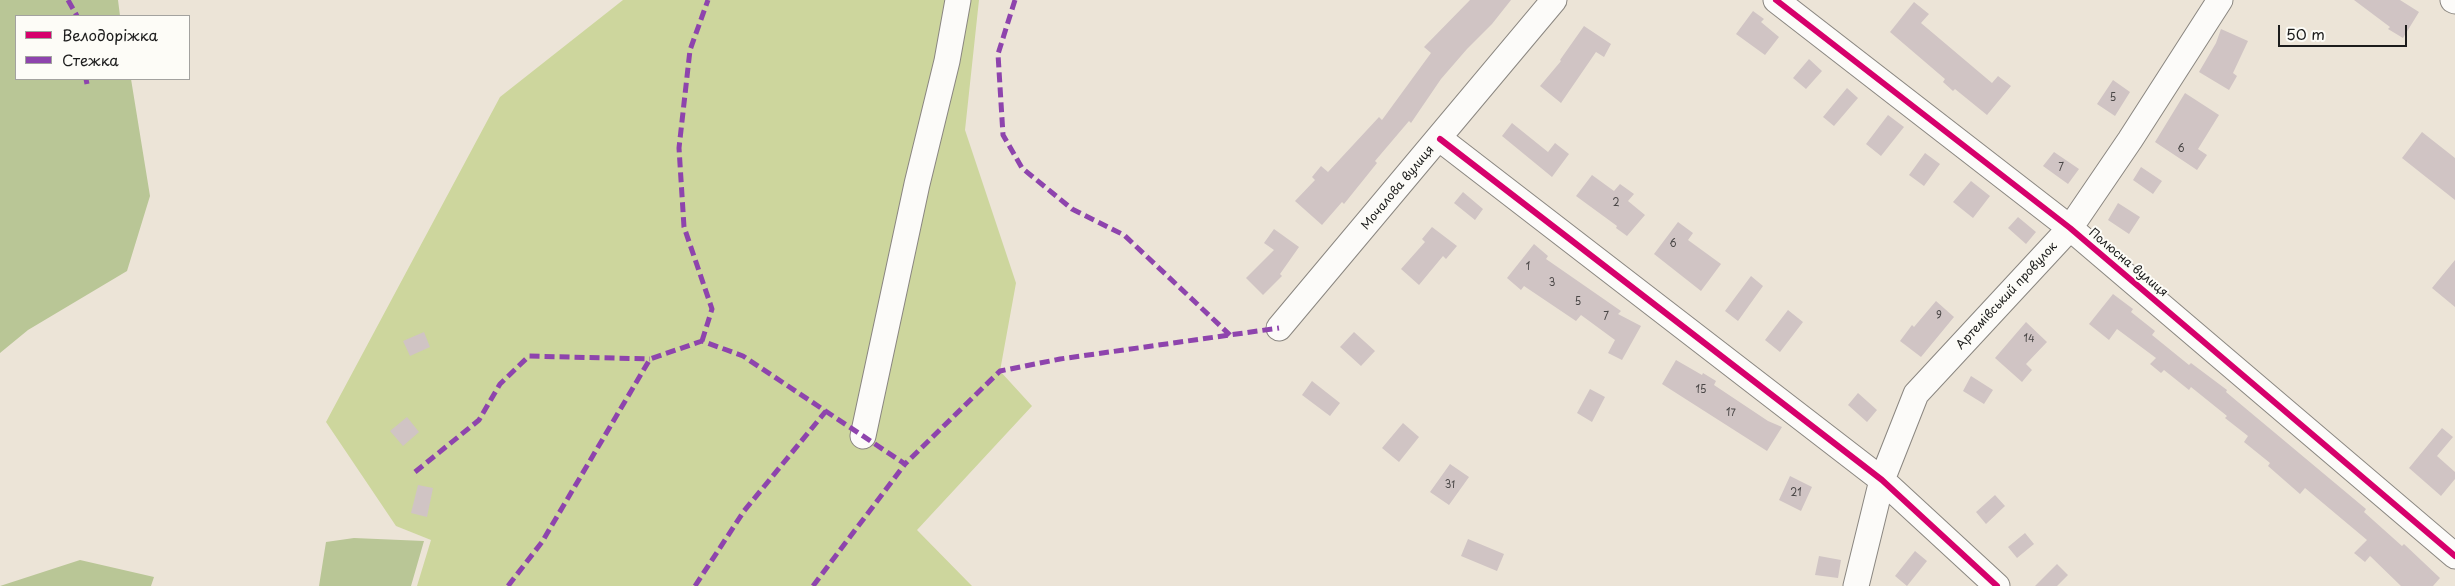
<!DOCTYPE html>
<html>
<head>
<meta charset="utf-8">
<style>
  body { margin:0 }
  #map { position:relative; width:2455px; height:586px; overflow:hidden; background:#ece4d7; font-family:"Playpen Sans",sans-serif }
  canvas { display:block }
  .legend { position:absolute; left:15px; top:15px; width:175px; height:65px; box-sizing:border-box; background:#fdfcf7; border:1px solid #a3a29f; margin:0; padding:6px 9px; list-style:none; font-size:15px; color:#1c1c1c }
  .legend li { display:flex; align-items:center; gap:10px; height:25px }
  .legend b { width:25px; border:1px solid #a3a29f }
  .scale { position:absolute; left:2278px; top:25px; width:129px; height:22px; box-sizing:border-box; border:2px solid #1c1c1c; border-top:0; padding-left:6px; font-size:15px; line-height:18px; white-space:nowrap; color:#1c1c1c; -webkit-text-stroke:4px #fdfcf7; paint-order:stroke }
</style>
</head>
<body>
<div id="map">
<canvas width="2455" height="586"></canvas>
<ul class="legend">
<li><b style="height:6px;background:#d6006c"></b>Велодоріжка</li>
<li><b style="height:6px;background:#8e44ad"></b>Стежка</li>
</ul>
<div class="scale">50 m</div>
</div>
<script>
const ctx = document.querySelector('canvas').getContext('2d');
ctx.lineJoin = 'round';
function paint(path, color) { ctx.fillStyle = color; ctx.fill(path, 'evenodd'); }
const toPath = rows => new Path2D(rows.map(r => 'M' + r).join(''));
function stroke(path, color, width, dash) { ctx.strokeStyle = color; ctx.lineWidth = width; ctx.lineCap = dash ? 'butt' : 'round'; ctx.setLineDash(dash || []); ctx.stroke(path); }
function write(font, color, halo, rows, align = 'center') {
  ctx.font = font + ' "Playpen Sans",sans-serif'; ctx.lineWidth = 4; ctx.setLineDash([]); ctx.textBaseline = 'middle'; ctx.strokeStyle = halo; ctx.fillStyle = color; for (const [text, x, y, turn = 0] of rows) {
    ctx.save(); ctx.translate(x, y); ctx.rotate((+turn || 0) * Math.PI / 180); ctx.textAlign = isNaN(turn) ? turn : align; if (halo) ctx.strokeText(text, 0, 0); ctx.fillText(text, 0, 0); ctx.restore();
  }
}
const green = toPath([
  [623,0,979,0,965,130,1016,283,1000,371,1032,406,917,530,972,586,417,586,431,540,396,526,326,422,500,97]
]);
const forest = toPath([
  [0,0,118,0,120,16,16,16,16,79,131,79,150,196,127,271,28,330,0,353],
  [354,538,424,541,411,586,319,586,326,542],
  [80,560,154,577,151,586,0,586]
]);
const building = toPath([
  [1470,0,1511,0,1492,24,1467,49,1441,79,1411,123,1409,121,1375,161,1377,163,1344,204,1342,202,1322,225,1295,201,1315,180,1312,177,1321,166,1328,172,1379,117,1382,120,1431,53,1424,47],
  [2354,0,2400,0,2419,12,2403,38,2388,29,2390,27],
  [1914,2,1929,14,1921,23,1992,83,1998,76,2011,86,1987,115,1955,89,1953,91,1943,82,1945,79,1890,32],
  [1753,11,1764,19,1761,22,1779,37,1765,55,1736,34],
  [1584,26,1611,44,1604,57,1596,52,1561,103,1540,86,1561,61,1560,60],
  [2221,29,2248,41,2233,73,2237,76,2229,90,2199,72,2216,43],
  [1809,59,1822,71,1806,89,1793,78],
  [2113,80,2130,92,2115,116,2097,104],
  [1847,88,1858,98,1834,126,1823,117],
  [2185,93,2219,115,2198,149,2207,155,2197,170,2155,142],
  [1888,115,1904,127,1881,156,1866,144],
  [1512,123,1548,152,1555,143,1569,154,1552,177,1502,136],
  [2422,132,2455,158,2455,200,2402,158],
  [2054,152,2079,169,2068,184,2043,166],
  [1925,153,1940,164,1924,186,1909,175],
  [2141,167,2162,181,2153,194,2133,180],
  [1592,175,1614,191,1620,184,1634,194,1628,201,1645,215,1627,236,1616,228,1617,226,1576,196],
  [1971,181,1990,196,1973,218,1953,202],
  [1463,192,1483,209,1475,220,1454,203],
  [2118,203,2140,217,2129,234,2108,220],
  [2018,217,2036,232,2026,244,2008,228],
  [1678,222,1693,233,1688,240,1721,264,1701,291,1654,254],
  [1432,227,1457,246,1446,259,1443,256,1419,285,1401,269,1425,242,1422,239],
  [1274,229,1299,247,1280,274,1282,276,1263,295,1246,278,1274,250,1264,243],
  [1534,244,1548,256,1546,259,1621,311,1618,314,1641,326,1622,360,1608,353,1615,340,1581,315,1576,321,1524,286,1521,290,1507,278],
  [2455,260,2455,307,2432,288],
  [1751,276,1763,286,1738,321,1725,311],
  [2113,294,2133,309,2131,312,2155,331,2152,335,2189,365,2191,363,2227,390,2226,392,2366,509,2364,512,2402,546,2404,544,2440,578,2433,586,2401,586,2370,556,2365,562,2354,553,2367,540,2305,488,2300,494,2268,466,2270,463,2244,442,2248,436,2225,418,2227,416,2191,387,2189,390,2164,370,2161,373,2150,364,2156,358,2117,329,2109,340,2089,324],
  [1936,301,1954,317,1921,357,1900,341,1912,325,1914,327],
  [1788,310,1803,322,1780,352,1765,340],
  [2026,322,2047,342,2026,364,2032,370,2022,382,1995,358],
  [424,332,430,347,410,356,403,341],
  [1354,332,1375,351,1361,366,1340,347],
  [1676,360,1702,375,1703,373,1716,381,1714,385,1768,421,1782,427,1767,451,1662,384],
  [1971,376,1993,390,1984,404,1963,391],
  [1312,381,1340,403,1330,416,1302,395],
  [1590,389,1605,397,1592,422,1577,413],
  [1858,393,1877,410,1867,422,1848,405],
  [407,417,419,432,403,446,390,431],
  [1403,423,1419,437,1399,462,1382,448],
  [2442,428,2453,437,2437,456,2455,472,2455,479,2441,496,2409,468],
  [1450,464,1469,477,1449,505,1430,492],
  [1790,476,1812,487,1801,511,1779,500],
  [418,485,433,488,427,517,411,513],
  [1995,495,2005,506,1986,524,1976,512],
  [2025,533,2034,544,2017,558,2008,547],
  [1468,539,1504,554,1497,571,1461,556],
  [1915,551,1927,561,1907,586,1895,576],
  [1819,556,1841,560,1838,578,1815,575],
  [2057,564,2068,575,2057,586,2035,586]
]);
const minor = toPath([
  [1776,0,2070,228,2455,556],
  [2453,0,2455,1],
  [1440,139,1882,480,1997,586],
  [1279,328,1554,0],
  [863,436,917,184,947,61,958,0],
  [1856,586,1882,480,1916,394,2070,228,2130,140,2220,0]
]);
const quiet = toPath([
  [68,0,77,16],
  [1015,0,998,54,1003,135,1022,168,1072,209,1124,235,1230,335],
  [86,79,87,84],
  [702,341,712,309,684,227,679,148,690,50,708,0],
  [415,472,479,420,500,384,529,356,650,359],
  [508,586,542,542,650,359,702,341,743,356,905,464,1000,371,1060,359,1279,328],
  [695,586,744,511,826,411],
  [813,586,905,464]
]);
const cycleway = toPath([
  [1776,0,2070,228,2455,556],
  [1440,139,1882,480,1997,586]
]);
const numberNames = [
  ["5",2113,98],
  ["6",2181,149],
  ["7",2061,168],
  ["2",1616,203],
  ["6",1673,244],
  ["1",1528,267],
  ["3",1552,283],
  ["5",1578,302],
  ["9",1939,316],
  ["7",1606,317],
  ["14",2029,339],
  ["15",1701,390],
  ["17",1731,413],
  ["31",1450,485],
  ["21",1796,493]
];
const streetNames = [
  ["Мочалова вулиця",1398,188,-50],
  ["Полюсна вулиця",2128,263,40],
  ["Артемівський провулок",2007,296,-47]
];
paint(green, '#cdd69d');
paint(forest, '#b9c696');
paint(building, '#d0c4c4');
stroke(minor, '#8a8680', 27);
stroke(minor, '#fcfbf9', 25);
stroke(quiet, '#8e44ad', 5, [10, 5]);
stroke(cycleway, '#d6006c', 6);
write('10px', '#494646', null, numberNames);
write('12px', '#1c1c1c', '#fdfcf7', streetNames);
</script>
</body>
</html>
